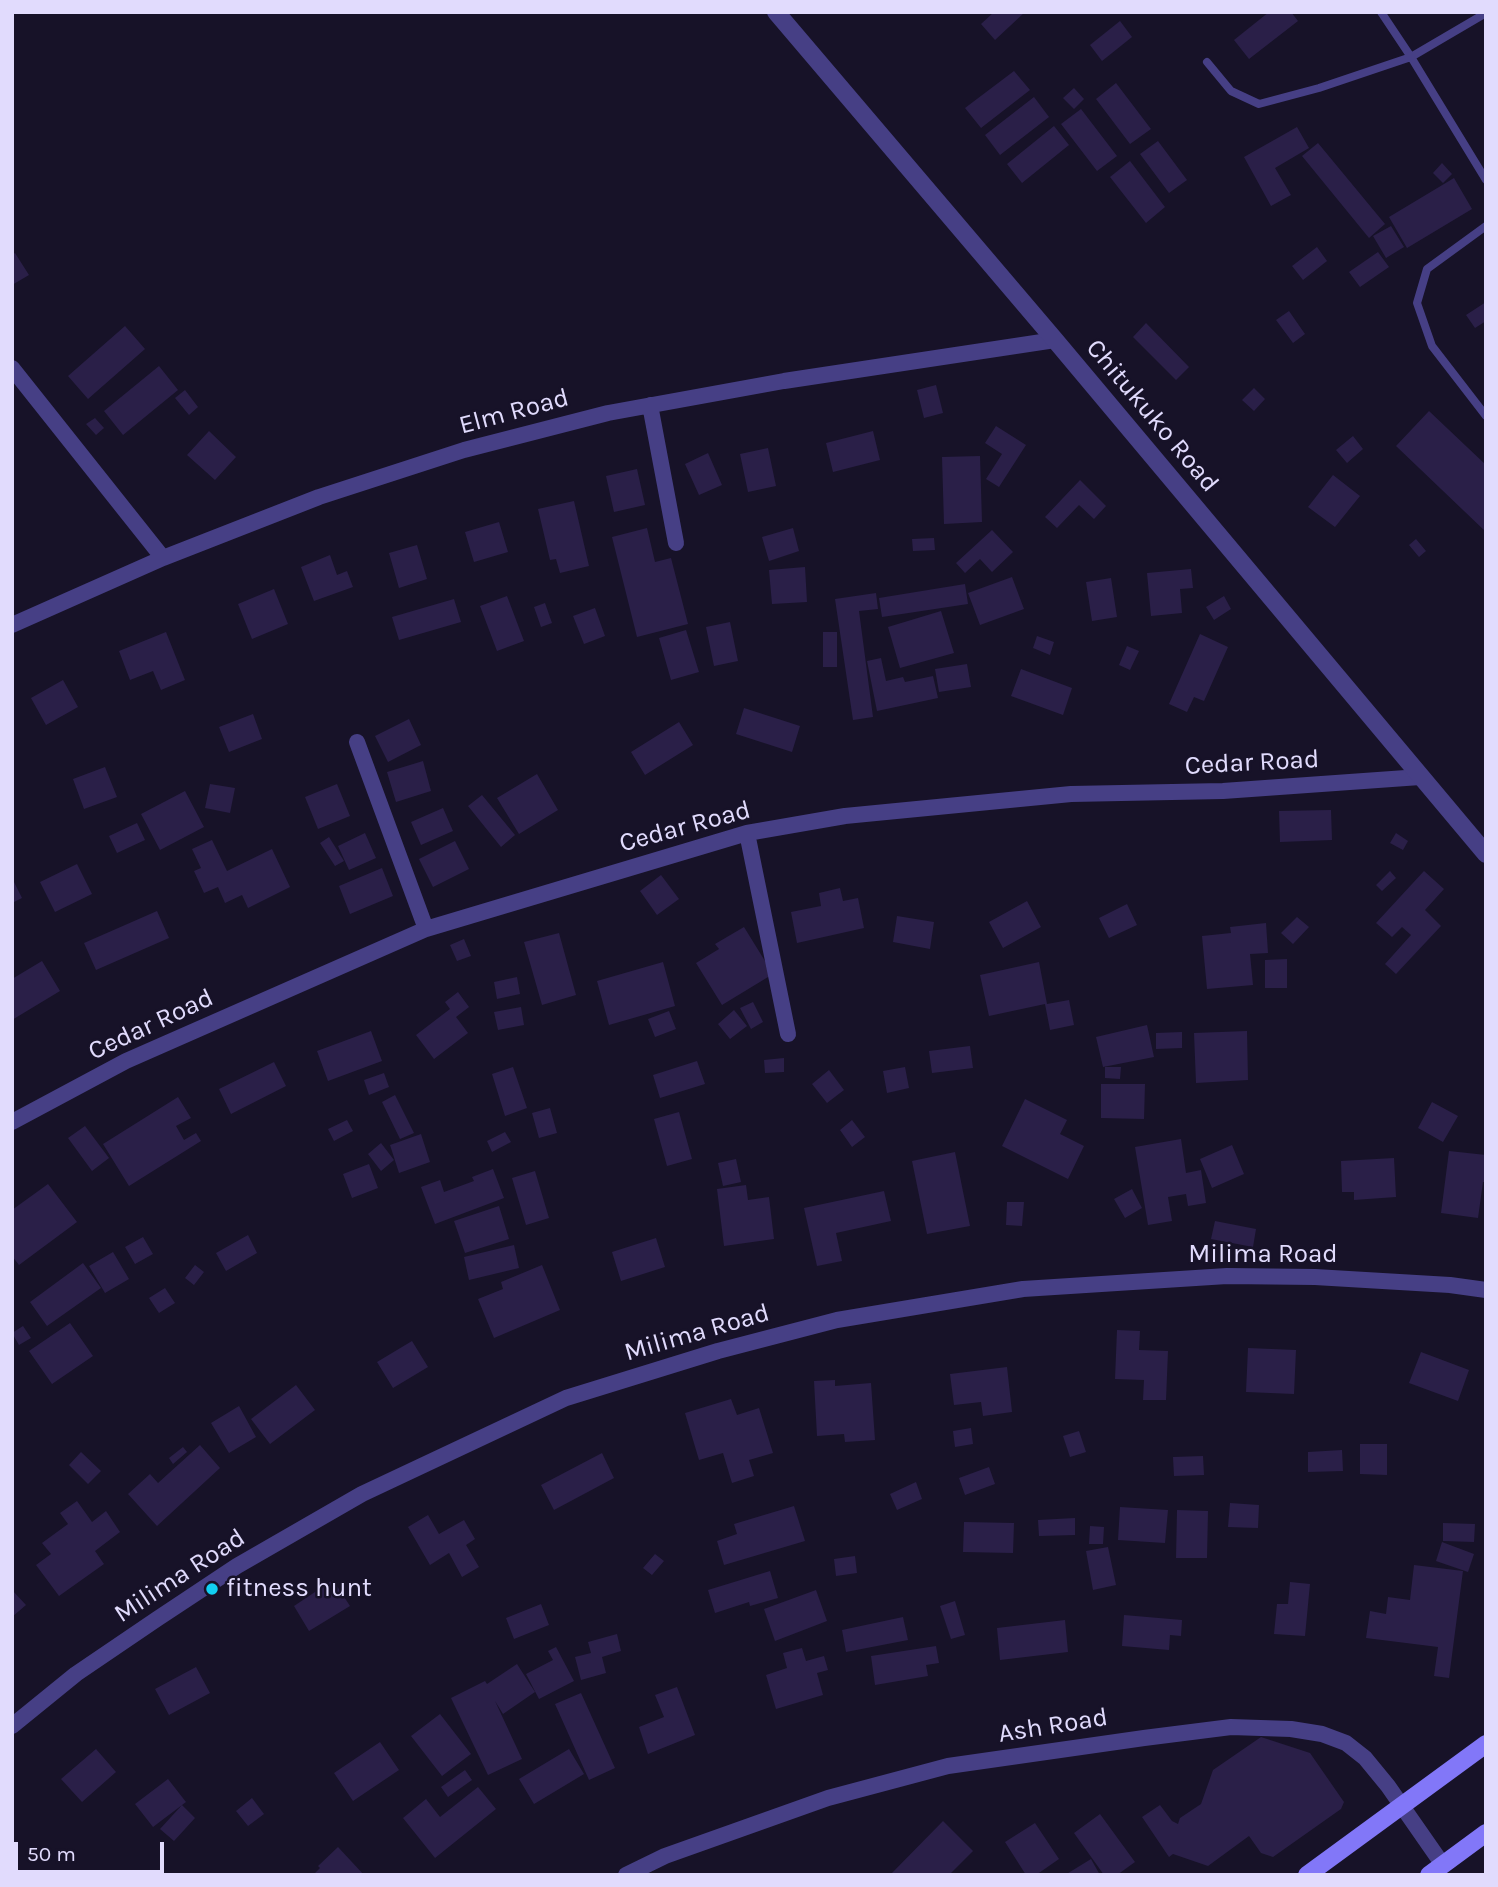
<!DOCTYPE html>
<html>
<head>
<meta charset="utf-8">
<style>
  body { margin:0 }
  #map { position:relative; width:1498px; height:1887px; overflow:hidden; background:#171228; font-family:Karla,sans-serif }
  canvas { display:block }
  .frame { position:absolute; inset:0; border:14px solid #e1dbfd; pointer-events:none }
  .scale { position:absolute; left:14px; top:1842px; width:150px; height:32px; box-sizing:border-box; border:4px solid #e1dbfd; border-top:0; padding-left:9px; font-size:21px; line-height:24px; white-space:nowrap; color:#e1dbfd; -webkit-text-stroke:5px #171228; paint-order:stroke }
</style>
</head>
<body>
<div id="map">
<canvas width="1498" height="1887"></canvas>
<div class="frame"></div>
<div class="scale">50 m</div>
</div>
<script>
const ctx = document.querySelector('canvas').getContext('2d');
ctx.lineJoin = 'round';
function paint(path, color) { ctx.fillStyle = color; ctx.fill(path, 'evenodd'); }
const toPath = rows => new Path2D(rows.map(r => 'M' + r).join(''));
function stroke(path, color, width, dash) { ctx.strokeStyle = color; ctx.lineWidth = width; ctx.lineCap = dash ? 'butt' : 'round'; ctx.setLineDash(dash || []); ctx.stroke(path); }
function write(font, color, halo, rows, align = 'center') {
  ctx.font = font + ' Karla,sans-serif'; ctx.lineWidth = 5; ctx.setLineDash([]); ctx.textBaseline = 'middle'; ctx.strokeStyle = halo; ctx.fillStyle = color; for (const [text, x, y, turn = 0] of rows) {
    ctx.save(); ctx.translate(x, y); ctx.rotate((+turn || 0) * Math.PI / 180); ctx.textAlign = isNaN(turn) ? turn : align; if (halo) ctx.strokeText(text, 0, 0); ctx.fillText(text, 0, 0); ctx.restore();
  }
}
const building = toPath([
  [994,12,1025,12,995,40,981,24],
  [1269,12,1291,12,1298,21,1249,59,1234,40],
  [1120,21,1132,37,1102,61,1090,45],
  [1014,71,1030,90,981,128,965,108],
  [1116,83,1151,129,1130,144,1096,99],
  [1074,88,1084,99,1074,109,1063,98],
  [1034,97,1049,117,1000,155,985,135],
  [1081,109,1117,156,1097,171,1061,124],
  [1054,126,1069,145,1022,183,1007,164],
  [1297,127,1309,148,1275,168,1291,195,1271,206,1244,157],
  [1158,141,1187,180,1169,193,1140,154],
  [1318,143,1385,224,1369,238,1302,156],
  [1130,161,1165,207,1146,223,1110,177],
  [1442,163,1452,174,1443,183,1433,173],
  [1454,178,1472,209,1407,248,1389,217],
  [1391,226,1404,247,1386,258,1373,236],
  [1317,247,1327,261,1303,280,1292,266],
  [1378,252,1389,267,1360,287,1349,272],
  [15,253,29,275,12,285,12,255],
  [1486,302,1486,321,1475,328,1466,315],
  [1289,311,1305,334,1293,343,1276,320],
  [1146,323,1189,367,1176,380,1133,337],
  [125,326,145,349,88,399,68,376],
  [159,366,178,390,123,435,104,411],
  [936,385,943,413,924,418,917,390],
  [1254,388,1265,399,1254,411,1242,400],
  [185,390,198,407,189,415,175,398],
  [1429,411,1486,465,1486,532,1396,446],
  [95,418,104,428,96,435,86,424],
  [996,426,1026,445,999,487,986,479,1002,454,985,443],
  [209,431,236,457,215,480,187,455],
  [873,431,880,460,833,472,826,443],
  [1353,436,1363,449,1347,463,1336,450],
  [768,448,776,486,748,492,740,454],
  [708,453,722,485,699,495,685,464],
  [980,456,982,522,944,524,942,457],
  [637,469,645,505,614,512,606,476],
  [1333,475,1360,496,1335,527,1308,507],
  [1080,480,1106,506,1094,519,1079,505,1057,528,1045,517],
  [574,501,589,566,560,573,556,559,550,560,538,509],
  [499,522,508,552,474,562,465,532],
  [647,528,655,562,671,558,688,624,637,637,612,537],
  [793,528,799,551,769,561,762,537],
  [992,530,1013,552,992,572,980,559,965,573,956,563],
  [934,538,935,550,913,551,912,539],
  [1416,539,1426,551,1419,557,1409,545],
  [417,545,427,579,399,588,389,553],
  [330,555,337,575,347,571,353,587,314,601,301,567],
  [805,567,807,602,772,604,769,570],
  [1191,569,1193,588,1180,589,1182,613,1151,616,1147,573],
  [1012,577,1024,609,980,625,968,593],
  [1111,578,1117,617,1092,621,1086,582],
  [965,584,968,604,882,617,879,598],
  [274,589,288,624,252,639,238,604],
  [876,593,878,609,859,611,873,717,853,720,835,599],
  [507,596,524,641,497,651,480,606],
  [1224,596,1231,609,1214,620,1206,607],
  [454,599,461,622,399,640,392,617],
  [545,603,552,623,541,627,534,607],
  [595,608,605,636,584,644,573,616],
  [941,611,954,653,900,668,888,627],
  [730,622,738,661,714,666,706,627],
  [686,630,699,672,671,680,659,638],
  [166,632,185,680,161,690,153,671,130,680,119,651],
  [823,632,837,632,837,667,823,667],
  [1200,634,1228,647,1204,701,1194,697,1187,712,1169,704],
  [1037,636,1054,642,1050,655,1033,648],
  [1127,646,1139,651,1130,670,1119,665],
  [881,658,886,681,903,677,905,682,933,676,938,698,877,711,867,661],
  [967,664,971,687,939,692,935,669],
  [1021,669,1072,688,1063,715,1011,696],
  [63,680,78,707,46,725,31,698],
  [744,708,800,726,792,752,736,734],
  [253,714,262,739,229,752,219,727],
  [409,719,421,745,388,762,375,736],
  [679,722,693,745,645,775,631,752],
  [423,761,431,791,396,802,387,772],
  [105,767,117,797,84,809,73,779],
  [537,774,558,810,519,834,497,798],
  [210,784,235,788,230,813,205,808],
  [337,784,350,816,318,829,305,797],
  [185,791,204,827,160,850,141,814],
  [482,795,515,835,501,847,468,806],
  [443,808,453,831,421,845,411,822],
  [1331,810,1332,840,1280,842,1279,811],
  [137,823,145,840,117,853,109,836],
  [365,833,376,858,349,870,338,846],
  [1396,833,1408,841,1403,850,1390,843],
  [329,837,344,861,335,866,320,843],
  [212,840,227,871,272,849,290,887,248,908,242,895,225,903,218,887,204,893,194,871,201,868,192,849],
  [455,841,469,869,433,887,419,859],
  [77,864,92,894,55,912,40,882],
  [382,868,393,896,350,914,339,886],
  [1390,871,1396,878,1382,891,1376,885],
  [1424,871,1444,889,1425,910,1441,926,1396,974,1385,964,1411,935,1402,927,1392,937,1376,923],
  [661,875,679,899,657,915,640,891],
  [12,882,14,882,22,898,12,903],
  [840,888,843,901,858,898,864,928,797,943,791,912,821,906,819,893],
  [1027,901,1041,927,1003,948,989,922],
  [1127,904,1137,925,1109,938,1099,918],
  [157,911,169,938,96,970,84,943],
  [897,916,934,922,930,949,893,942],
  [1297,917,1309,927,1293,944,1281,933],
  [1266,923,1268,953,1250,954,1253,985,1207,989,1202,936,1231,933,1230,927],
  [744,927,773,974,722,1005,696,963,719,949,715,944],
  [559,933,576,995,542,1005,524,942],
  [464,939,471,956,457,961,450,945],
  [1287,959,1287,988,1265,988,1265,960],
  [42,961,60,991,12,1020,12,979],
  [663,962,675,1006,609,1025,597,981],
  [1039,962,1047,1004,1069,1000,1074,1025,1050,1030,1045,1004,989,1016,980,975],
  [517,977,520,994,497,999,494,982],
  [458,992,469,1007,456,1017,468,1033,434,1059,416,1035,450,1009,445,1002],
  [753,1002,763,1022,751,1029,740,1008],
  [521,1007,524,1025,498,1030,494,1012],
  [734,1010,747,1026,730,1039,718,1024],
  [669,1011,676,1029,655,1037,648,1019],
  [1147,1025,1154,1057,1103,1067,1096,1037],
  [371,1031,382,1061,328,1081,317,1051],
  [1247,1031,1248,1080,1196,1083,1194,1033],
  [1182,1032,1182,1048,1156,1049,1156,1033],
  [970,1046,973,1068,932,1073,929,1051],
  [784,1058,784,1072,765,1073,764,1060],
  [697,1061,705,1084,660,1098,653,1075],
  [274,1062,286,1086,231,1114,219,1089],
  [513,1067,527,1108,505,1116,492,1074],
  [905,1067,909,1088,887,1093,883,1071],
  [1105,1067,1121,1067,1120,1079,1105,1078],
  [829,1070,844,1090,827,1103,812,1084],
  [384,1073,389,1087,369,1095,364,1080],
  [1101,1084,1145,1084,1144,1119,1101,1118],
  [395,1095,414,1133,400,1139,382,1102],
  [178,1097,191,1118,176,1126,184,1140,196,1133,201,1141,129,1186,103,1144],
  [1025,1099,1067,1120,1060,1134,1084,1146,1068,1179,1002,1146],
  [1432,1102,1458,1116,1443,1142,1418,1128],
  [550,1108,557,1133,539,1138,532,1113],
  [679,1112,692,1159,667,1166,654,1119],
  [347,1120,353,1131,334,1141,328,1129],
  [852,1120,865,1137,852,1147,840,1130],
  [85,1126,109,1158,92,1171,68,1138],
  [505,1132,511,1142,492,1152,487,1141],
  [421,1134,430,1162,399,1173,390,1145],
  [1181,1139,1186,1173,1201,1170,1206,1203,1188,1206,1186,1194,1168,1197,1172,1221,1148,1225,1135,1147],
  [381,1143,394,1160,381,1171,368,1154],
  [1232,1145,1244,1174,1212,1188,1200,1159],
  [1449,1151,1486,1155,1486,1182,1483,1182,1478,1218,1441,1213],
  [955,1152,970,1226,927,1234,912,1161],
  [1394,1158,1396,1197,1354,1200,1354,1192,1342,1192,1341,1161],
  [736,1159,741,1182,723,1186,718,1163],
  [369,1164,378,1188,352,1198,343,1174],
  [493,1169,504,1198,435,1224,421,1187,440,1180,444,1192,474,1181,472,1177],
  [535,1171,549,1218,526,1225,512,1178],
  [48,1184,77,1222,19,1265,12,1256,12,1210],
  [746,1185,748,1200,769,1197,774,1239,724,1246,717,1189],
  [1132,1189,1142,1208,1125,1218,1114,1199],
  [884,1191,891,1221,836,1233,842,1261,817,1266,804,1208],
  [1007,1202,1024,1202,1022,1226,1006,1225],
  [499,1206,509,1239,465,1253,454,1221],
  [1215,1221,1256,1229,1253,1247,1211,1239],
  [248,1235,257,1253,226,1271,216,1253],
  [143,1237,153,1254,135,1264,125,1247],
  [656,1238,665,1267,621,1281,612,1252],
  [514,1245,519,1268,469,1280,464,1257],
  [113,1252,129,1279,105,1293,89,1266],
  [83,1263,101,1288,47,1326,30,1302],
  [195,1265,204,1272,194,1285,185,1278],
  [542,1265,560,1310,494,1338,478,1299,503,1289,501,1282],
  [165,1288,175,1303,159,1313,149,1298],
  [70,1323,93,1356,52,1384,29,1351],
  [23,1326,31,1338,19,1345,12,1333],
  [1117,1330,1140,1331,1139,1350,1168,1351,1166,1400,1143,1400,1144,1380,1115,1379],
  [412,1341,428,1367,393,1388,377,1362],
  [1248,1348,1296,1350,1294,1394,1246,1392],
  [1421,1352,1469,1370,1458,1401,1409,1383],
  [1007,1367,1012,1412,983,1416,981,1402,954,1405,950,1374],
  [835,1380,835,1386,871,1383,875,1440,845,1442,844,1434,817,1436,814,1381],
  [296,1385,315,1410,270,1444,251,1419],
  [731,1399,737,1415,759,1408,773,1453,749,1460,754,1476,732,1483,723,1453,699,1460,685,1413],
  [239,1406,256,1437,229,1453,211,1423],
  [971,1428,973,1444,955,1447,953,1431],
  [1079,1431,1086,1452,1070,1457,1063,1436],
  [1360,1444,1387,1444,1387,1475,1360,1474],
  [200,1445,220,1468,157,1526,128,1494,150,1474,158,1483],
  [183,1447,187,1452,173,1464,169,1458],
  [1342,1450,1343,1471,1308,1472,1308,1452],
  [81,1452,101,1471,88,1484,69,1465],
  [602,1453,614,1478,554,1510,541,1485],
  [1203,1456,1204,1475,1174,1476,1173,1457],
  [989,1467,995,1484,965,1495,959,1478],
  [916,1482,922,1499,897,1510,890,1494],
  [77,1501,92,1522,106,1511,120,1532,95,1551,104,1564,59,1596,36,1565,51,1554,42,1543,68,1524,60,1513],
  [1230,1503,1259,1505,1258,1528,1228,1527],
  [794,1506,805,1541,724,1565,717,1541,737,1534,734,1524],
  [1120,1507,1168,1510,1165,1543,1118,1540],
  [1177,1510,1208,1511,1207,1558,1176,1558],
  [428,1515,439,1534,464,1520,475,1539,466,1545,479,1567,462,1577,449,1553,430,1565,408,1527],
  [1075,1518,1075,1535,1039,1536,1038,1520],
  [964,1522,1014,1523,1013,1553,963,1552],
  [1443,1523,1475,1524,1474,1542,1443,1541],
  [1090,1526,1104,1527,1103,1544,1089,1544],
  [1442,1542,1474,1554,1468,1572,1436,1561],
  [1108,1547,1116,1585,1093,1590,1086,1551],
  [655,1554,664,1561,652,1575,643,1568],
  [855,1556,857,1573,836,1576,834,1559],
  [1414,1565,1463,1571,1449,1678,1434,1676,1438,1647,1366,1638,1370,1611,1386,1614,1388,1597,1410,1600],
  [770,1571,778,1598,750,1606,749,1602,715,1613,708,1590],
  [333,1580,350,1606,309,1631,294,1606],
  [1290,1582,1310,1584,1305,1636,1274,1634,1277,1604,1288,1604],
  [12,1590,26,1605,12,1617],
  [816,1590,827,1621,775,1641,764,1609],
  [955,1601,965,1635,951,1639,940,1606],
  [541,1604,549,1625,514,1639,506,1618],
  [1124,1615,1182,1620,1181,1636,1170,1635,1169,1650,1122,1646],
  [903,1617,908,1640,846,1652,842,1630],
  [1065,1620,1068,1652,1000,1660,997,1628],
  [617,1634,621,1651,602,1657,606,1673,581,1680,575,1657,591,1653,588,1642],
  [936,1646,939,1663,926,1665,928,1676,875,1685,871,1656],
  [556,1647,574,1681,539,1699,526,1674,553,1660,548,1651],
  [802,1648,806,1661,824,1656,828,1670,817,1673,823,1695,776,1709,766,1675,787,1668,783,1653],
  [517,1664,535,1692,503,1714,495,1701,522,1759,488,1775,451,1698,485,1681,487,1684],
  [196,1667,210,1693,169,1715,155,1689],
  [677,1687,695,1735,648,1754,639,1727,664,1717,655,1695],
  [581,1693,615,1768,589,1780,555,1704],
  [440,1714,471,1754,442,1776,411,1736],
  [1261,1737,1310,1753,1344,1802,1341,1809,1273,1857,1261,1853,1249,1836,1208,1866,1173,1854,1169,1857,1142,1817,1160,1805,1172,1821,1178,1824,1180,1818,1201,1804,1213,1770],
  [380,1742,399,1770,353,1801,334,1773],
  [96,1749,116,1772,82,1802,61,1779],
  [569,1749,584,1774,534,1804,519,1779],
  [465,1770,472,1780,448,1797,441,1787],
  [168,1779,186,1802,153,1827,135,1804],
  [478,1787,496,1809,435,1858,403,1818,426,1799,440,1817],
  [252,1798,264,1814,248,1826,236,1811],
  [182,1805,195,1818,174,1841,160,1829],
  [1100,1814,1135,1862,1117,1875,1104,1875,1074,1833],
  [943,1821,973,1851,949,1875,890,1875],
  [1035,1823,1059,1859,1036,1875,1026,1875,1005,1842],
  [338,1847,364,1875,313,1875,320,1868,318,1866],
  [1091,1859,1100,1875,1065,1875]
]);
const service = toPath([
  [1381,12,1411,57,1486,180],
  [1207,62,1231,91,1259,104,1319,88,1411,57,1486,13],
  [1486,226,1427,269,1417,303,1432,346,1486,416]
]);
const minor = toPath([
  [12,368,163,558],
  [650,405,676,543],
  [12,625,163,558,319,497,464,450,608,413,784,381,1055,340],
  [357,742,426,929],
  [747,833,788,1034],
  [12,1122,126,1061,426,929,747,833,845,816,1071,794,1223,791,1420,777],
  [12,1726,76,1674,157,1619,237,1566,362,1494,566,1398,718,1351,837,1320,1023,1289,1227,1276,1315,1277,1450,1285,1486,1290],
  [626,1875,665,1856,828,1798,948,1766,1144,1738,1231,1727,1291,1729,1322,1734,1346,1743,1365,1758,1388,1786,1443,1865]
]);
const tertiary = toPath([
  [776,12,1055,340,1486,854]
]);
const secondary = toPath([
  [1307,1875,1486,1744],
  [1429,1875,1486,1833]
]);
const markers = [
  [212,1589,7,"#12cff2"]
];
const streetNames = [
  ["Elm Road",514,412,-15],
  ["Chitukuko Road",1152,416,50],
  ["Cedar Road",1252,763,-3],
  ["Cedar Road",685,827,-15],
  ["Cedar Road",151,1025,-25],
  ["Milima Road",1263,1255],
  ["Milima Road",697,1333,-16],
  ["Milima Road",180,1576,-33],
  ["Ash Road",1053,1726,-9]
];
const poiNames = [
  ["fitness hunt",226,1589]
];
paint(building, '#2a1f48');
stroke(service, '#463f85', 8);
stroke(minor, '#463f85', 16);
stroke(tertiary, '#463f85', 18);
stroke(secondary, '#8277f8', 18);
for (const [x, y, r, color] of markers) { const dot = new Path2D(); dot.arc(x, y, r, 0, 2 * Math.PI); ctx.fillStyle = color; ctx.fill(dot); stroke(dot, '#171228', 2.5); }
write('26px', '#e1dbfd', '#171228', streetNames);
write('26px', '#e1dbfd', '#171228', poiNames, 'left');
</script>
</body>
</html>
